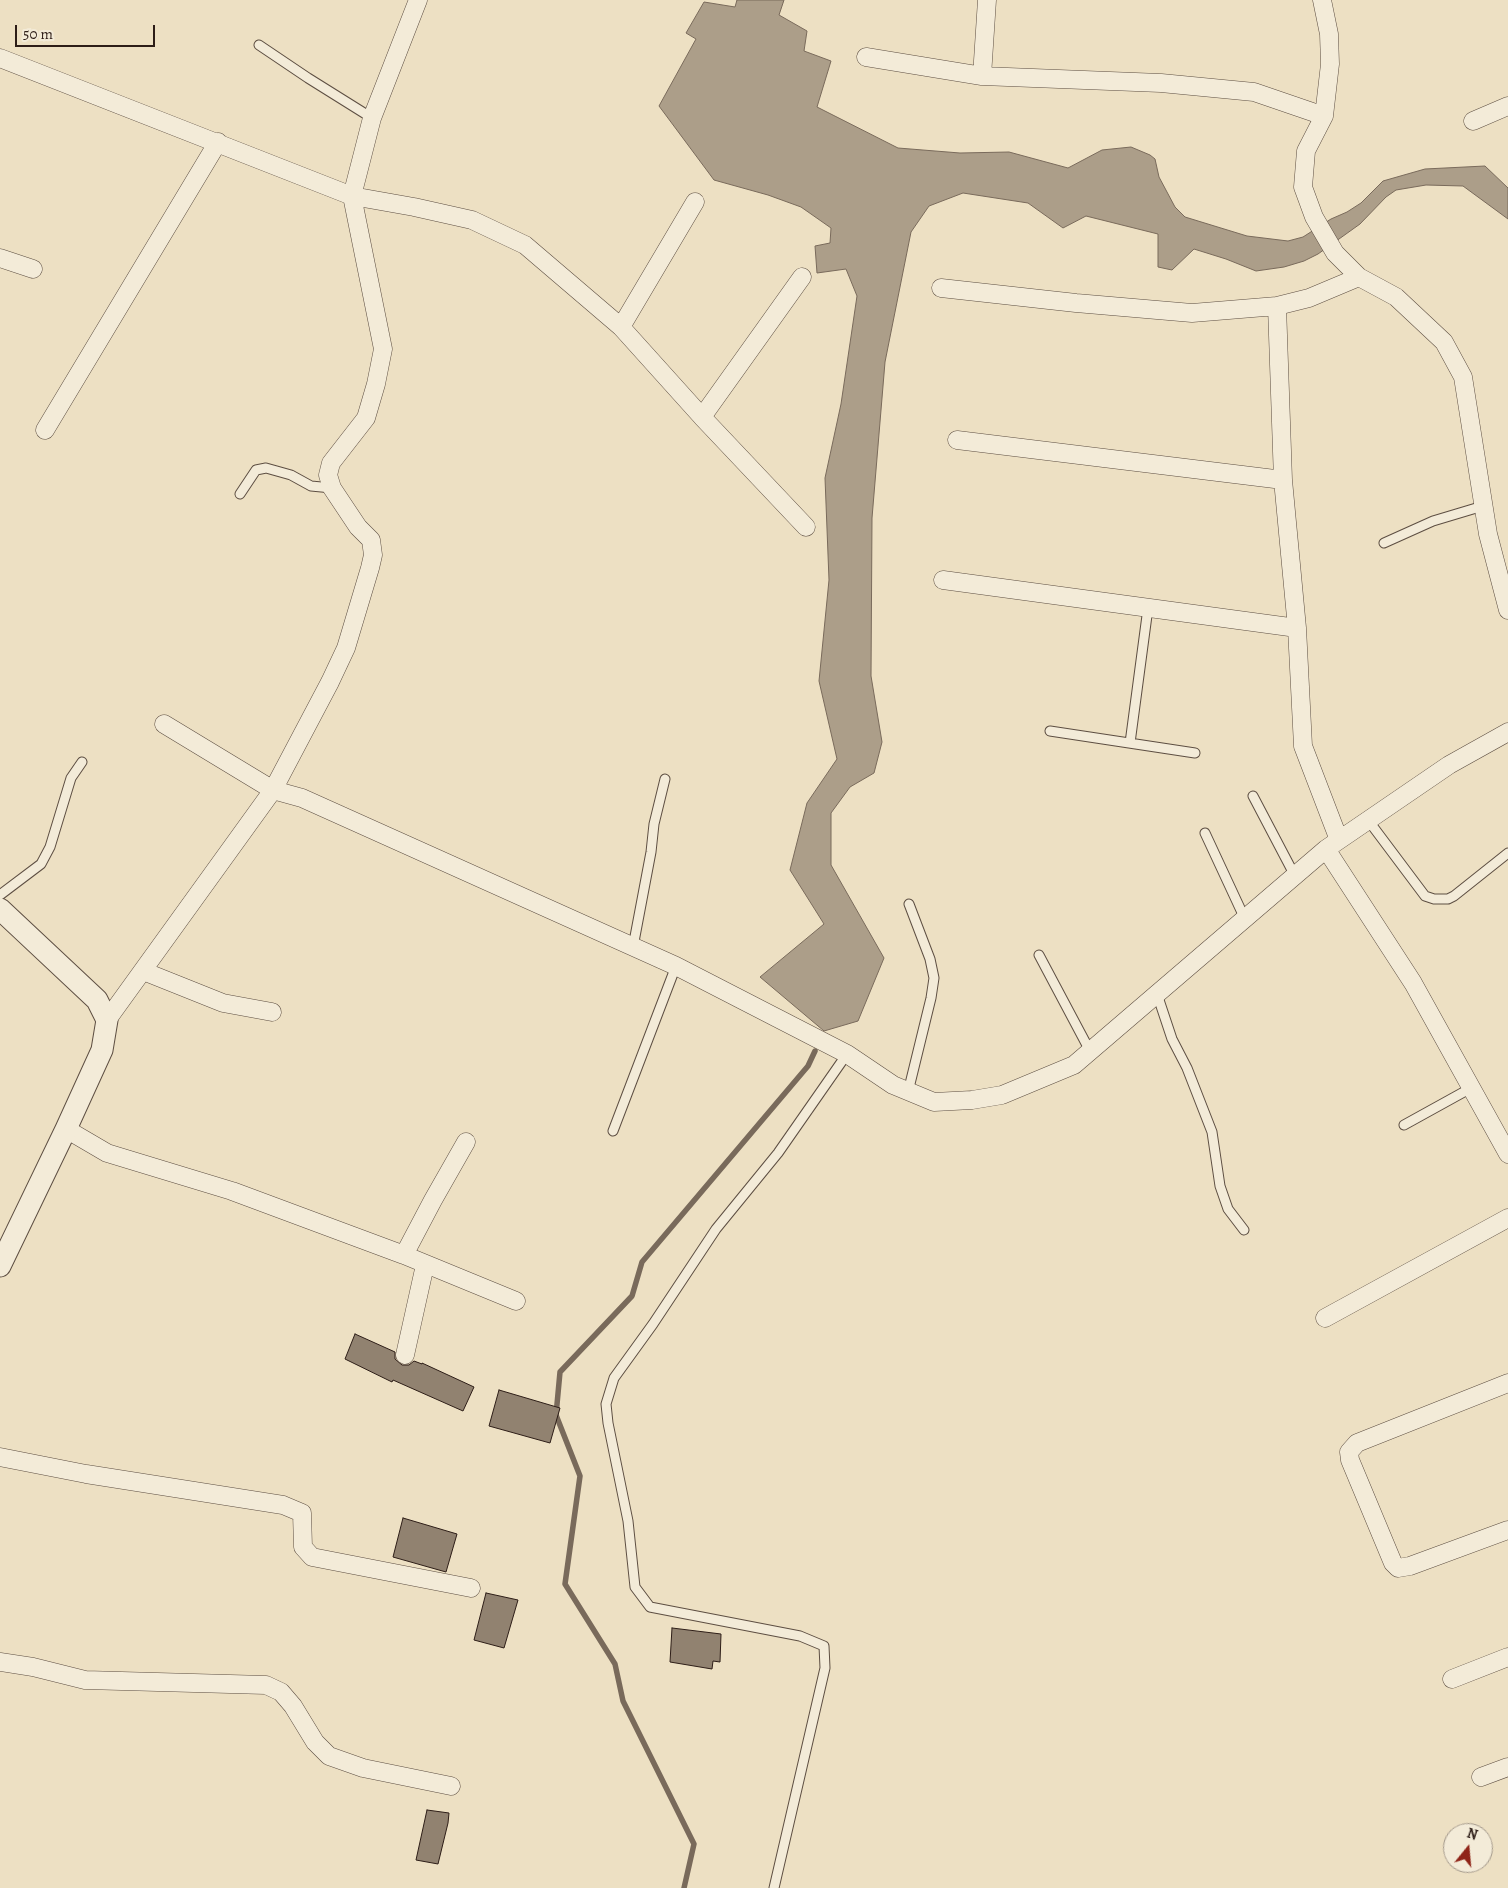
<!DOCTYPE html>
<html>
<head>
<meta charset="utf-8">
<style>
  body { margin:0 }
  #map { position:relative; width:1508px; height:1888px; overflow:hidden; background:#ede0c3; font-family:Alegreya,serif }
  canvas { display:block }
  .north { position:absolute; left:1443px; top:1823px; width:50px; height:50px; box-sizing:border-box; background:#f3ebd8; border:1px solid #a4998b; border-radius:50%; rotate:17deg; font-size:14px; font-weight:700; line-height:20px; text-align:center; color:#2d1d17 }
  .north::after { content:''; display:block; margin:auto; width:18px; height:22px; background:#8f2418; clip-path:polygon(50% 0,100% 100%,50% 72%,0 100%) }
  .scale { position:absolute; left:15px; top:25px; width:140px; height:22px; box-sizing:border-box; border:2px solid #2d1d17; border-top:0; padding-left:6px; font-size:15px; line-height:18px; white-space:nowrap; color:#2d1d17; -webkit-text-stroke:4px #f3ebd8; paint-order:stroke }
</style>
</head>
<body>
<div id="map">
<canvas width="1508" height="1888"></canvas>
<div class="north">N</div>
<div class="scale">50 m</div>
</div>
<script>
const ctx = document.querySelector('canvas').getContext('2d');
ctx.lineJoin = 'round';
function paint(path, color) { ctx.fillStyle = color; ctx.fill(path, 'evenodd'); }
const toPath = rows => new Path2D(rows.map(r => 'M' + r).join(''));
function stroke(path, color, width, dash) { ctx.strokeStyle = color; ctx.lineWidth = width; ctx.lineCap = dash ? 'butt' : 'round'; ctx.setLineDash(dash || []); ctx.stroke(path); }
const water = toPath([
  [737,0,784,0,779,15,807,31,804,51,831,61,817,107,898,148,960,153,1009,152,1068,168,1102,150,1131,147,1150,155,1155,159,1159,177,1175,207,1185,217,1247,236,1288,241,1303,237,1331,219,1347,212,1361,203,1383,181,1425,169,1485,166,1508,188,1508,219,1463,186,1426,185,1396,190,1386,197,1360,224,1318,254,1304,261,1284,267,1256,271,1226,259,1194,249,1172,270,1158,267,1158,234,1086,216,1063,228,1028,203,963,193,929,206,911,232,885,362,872,518,871,676,882,742,874,773,850,787,831,813,831,865,884,958,858,1021,824,1031,760,977,824,924,790,870,807,803,837,759,819,681,829,580,825,478,841,404,857,296,846,269,817,273,815,246,830,243,831,228,801,207,768,195,714,180,659,106,696,39,686,33,704,2,735,7,737,0]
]);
const stream = toPath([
  [684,1888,694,1844,623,1701,615,1664,565,1584,580,1476,556,1415,560,1372,632,1296,642,1262,808,1066,815,1051]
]);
const building = toPath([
  [355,1334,395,1352,395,1359,402,1365,409,1365,414,1361,422,1364,422,1363,474,1387,463,1411,393,1380,392,1382,345,1359,355,1334],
  [499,1390,560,1408,550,1443,489,1426,499,1390],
  [403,1518,457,1534,446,1572,393,1557,403,1518],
  [486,1593,518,1600,504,1648,474,1640,486,1593],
  [672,1628,721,1634,720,1662,713,1661,712,1669,670,1662,672,1628],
  [427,1810,449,1813,448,1823,438,1864,416,1860,427,1810]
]);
const service = toPath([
  [259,45,308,78,372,118],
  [240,494,256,470,266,468,291,475,311,486,332,488],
  [1384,543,1433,521,1483,506],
  [1050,731,1195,753],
  [1130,743,1148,608],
  [1253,796,1295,876],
  [1368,820,1425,896,1434,899,1448,899,1454,896,1508,853],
  [1205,833,1245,919],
  [0,895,41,864,50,847,71,778,82,762],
  [633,947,651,852,654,824,665,779],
  [1039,955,1090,1051],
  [1157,994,1172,1039,1187,1068,1212,1132,1220,1186,1228,1209,1244,1230],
  [908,1092,931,998,934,978,930,959,909,904],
  [1404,1125,1471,1088],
  [613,1131,676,966],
  [774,1888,825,1668,824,1646,800,1636,650,1607,635,1587,628,1521,608,1423,606,1404,614,1378,653,1324,716,1229,778,1153,847,1054]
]);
const minor = toPath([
  [1322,0,1329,34,1330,64,1324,116,1306,151,1303,187,1314,217,1335,253,1359,277,1396,297,1444,342,1463,377,1488,534,1508,610],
  [866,57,982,76,1161,83,1254,92,1324,116],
  [0,58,352,196,414,207,472,220,525,245,621,327,702,417,806,527],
  [982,76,987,0],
  [1473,121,1508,106],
  [0,258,33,269],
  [941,288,1076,303,1192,313,1277,306,1309,298,1359,277],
  [1277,306,1283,480,1297,628,1303,746,1339,840],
  [621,327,695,202],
  [702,417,802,277],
  [45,430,218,142],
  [957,440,1283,480],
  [943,580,1297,628],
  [164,724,273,790,302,798,676,966,847,1054,893,1085,934,1102,972,1100,1002,1095,1074,1065,1326,849,1449,765,1508,732],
  [1326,849,1413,983,1508,1154],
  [143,971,223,1003,272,1012],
  [107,1020,273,790,330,682,346,648,370,568,373,555,371,540,358,527,332,488,328,475,331,463,366,418,376,384,383,349,352,196,372,118,418,0],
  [66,1129,107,1153,232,1191,404,1255,516,1301],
  [404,1255,433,1200,466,1142],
  [1325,1318,1508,1218],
  [405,1355,425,1265],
  [1508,1383,1357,1443,1349,1452,1350,1460,1393,1563,1398,1568,1410,1566,1508,1530],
  [0,1457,86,1474,283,1505,302,1513,303,1547,312,1557,471,1588],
  [0,1662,33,1667,85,1680,266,1685,281,1692,293,1706,315,1742,329,1756,363,1768,451,1786],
  [1452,1679,1508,1657],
  [1481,1777,1508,1767]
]);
const tertiary = toPath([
  [0,909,97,1000,107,1020,102,1050,66,1129,0,1266]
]);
paint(water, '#ac9e89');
stroke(water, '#796a5b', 1);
stroke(stream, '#796a5b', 5.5);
paint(building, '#918270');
stroke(building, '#2d1d17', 1);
stroke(service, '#5d4e42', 11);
stroke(minor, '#5d4e42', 19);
stroke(tertiary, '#5d4e42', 23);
stroke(service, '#f3ebd8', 9);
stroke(minor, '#f3ebd8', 18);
stroke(tertiary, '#f3ebd8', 21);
</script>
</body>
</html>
